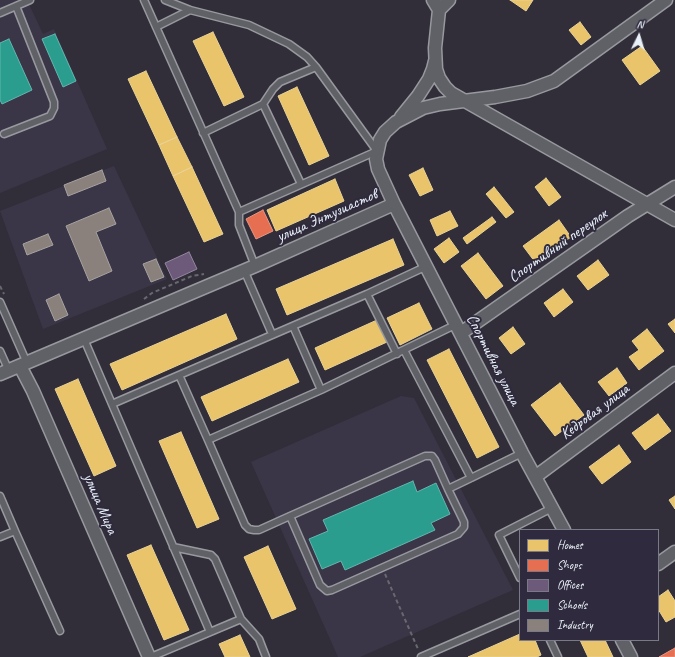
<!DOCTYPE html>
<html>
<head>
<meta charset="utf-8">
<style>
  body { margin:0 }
  #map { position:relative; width:675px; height:657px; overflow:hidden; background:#312e39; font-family:Caveat,sans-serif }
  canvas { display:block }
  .legend { position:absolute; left:519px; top:529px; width:140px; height:112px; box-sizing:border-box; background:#2f2a3d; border:1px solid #797a88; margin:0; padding:5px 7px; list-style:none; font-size:12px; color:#e8f1f8 }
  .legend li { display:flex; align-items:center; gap:8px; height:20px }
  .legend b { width:20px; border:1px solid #797a88 }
  .north { position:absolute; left:619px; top:16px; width:40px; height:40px; -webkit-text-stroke:3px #2f2a3d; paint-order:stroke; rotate:5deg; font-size:11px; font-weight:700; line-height:16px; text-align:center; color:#e8f1f8 }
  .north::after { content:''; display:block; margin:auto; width:14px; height:18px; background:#e8f1f8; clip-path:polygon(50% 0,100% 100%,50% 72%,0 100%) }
</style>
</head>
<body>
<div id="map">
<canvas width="675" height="657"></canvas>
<ul class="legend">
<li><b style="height:11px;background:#e9c46a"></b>Homes</li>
<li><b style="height:11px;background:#e76f51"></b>Shops</li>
<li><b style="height:11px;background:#6d597a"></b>Offices</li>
<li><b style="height:11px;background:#2a9d8f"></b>Schools</li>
<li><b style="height:11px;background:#8a817c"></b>Industry</li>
</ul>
<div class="north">N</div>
</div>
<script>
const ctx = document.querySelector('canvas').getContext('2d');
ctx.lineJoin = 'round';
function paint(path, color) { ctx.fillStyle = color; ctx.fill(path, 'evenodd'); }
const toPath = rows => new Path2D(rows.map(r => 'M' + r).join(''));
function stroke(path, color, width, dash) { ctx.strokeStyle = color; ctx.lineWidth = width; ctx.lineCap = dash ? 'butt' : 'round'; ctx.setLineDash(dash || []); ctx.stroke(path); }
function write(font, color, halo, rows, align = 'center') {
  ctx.font = font + ' Caveat,sans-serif'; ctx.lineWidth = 4; ctx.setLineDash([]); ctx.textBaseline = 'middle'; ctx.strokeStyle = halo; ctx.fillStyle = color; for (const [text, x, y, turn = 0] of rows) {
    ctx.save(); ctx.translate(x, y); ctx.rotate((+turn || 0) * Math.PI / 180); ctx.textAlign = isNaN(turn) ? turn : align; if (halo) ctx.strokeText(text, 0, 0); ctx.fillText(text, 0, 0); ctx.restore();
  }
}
const built = toPath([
  [0,0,27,0,43,34,54,29,107,149,0,193],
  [114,166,167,279,43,329,0,211],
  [401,396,414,398,513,590,360,657,338,657,251,462]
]);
const homes = toPath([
  [510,0,533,0,526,11,510,0],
  [580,22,591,37,581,45,569,30,580,22],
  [213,32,244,97,224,106,193,41,213,32],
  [642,46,660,71,640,85,622,60,642,46],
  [146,71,177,137,159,145,128,79,146,71],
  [297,87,329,156,309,165,278,96,297,87],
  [177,137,192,167,173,176,159,145,177,137],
  [192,167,223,234,204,242,173,176,192,167],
  [423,168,433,190,420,196,409,175,423,168],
  [546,178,561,197,549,206,535,187,546,178],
  [335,179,344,201,276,231,267,210,335,179],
  [494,187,514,212,506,218,486,194,494,187],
  [450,211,458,226,437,236,430,220,450,211],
  [492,217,496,222,467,244,463,238,492,217],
  [559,220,571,237,535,262,523,246,559,220],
  [449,238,459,252,444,263,434,249,449,238],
  [393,239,404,265,287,315,276,289,393,239],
  [478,253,503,286,486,299,461,266,478,253],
  [598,260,609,275,588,290,577,276,598,260],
  [563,289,573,302,554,317,544,303,563,289],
  [419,303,432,329,400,345,387,318,419,303],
  [226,314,237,339,122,390,110,364,226,314],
  [675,319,675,333,668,324,675,319],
  [377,320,387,342,325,370,315,348,377,320],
  [513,327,525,344,511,354,499,338,513,327],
  [647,329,664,351,639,370,629,357,639,350,632,341,647,329],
  [449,349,499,447,477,458,427,360,449,349],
  [288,359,299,382,212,421,201,397,288,359],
  [617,368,627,383,609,396,598,382,617,368],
  [78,379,116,466,94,476,55,389,78,379],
  [560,383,584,415,555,436,531,405,560,383],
  [658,414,671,431,645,450,632,433,658,414],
  [181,432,219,519,197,528,159,441,181,432],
  [619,445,631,462,602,484,589,467,619,445],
  [675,496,675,509,669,500,675,496],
  [151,545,189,630,164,640,127,555,151,545],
  [268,546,296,609,272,619,244,557,268,546],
  [668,590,675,601,675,617,666,622,658,609,658,597,668,590],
  [520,634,520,640,535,640,541,655,537,657,468,657,520,634],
  [240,635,250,657,225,657,219,644,240,635],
  [580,640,605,640,613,657,588,657,580,640]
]);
const shops = toPath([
  [263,210,273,231,256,239,246,219,263,210],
  [675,648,675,657,659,657,675,648]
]);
const offices = toPath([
  [189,252,197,269,173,280,165,263,189,252]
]);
const schools = toPath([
  [55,34,76,81,63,87,42,39,55,34],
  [9,39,32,90,2,104,0,100,0,43,9,39],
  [413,481,417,492,436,483,450,514,431,523,435,530,345,570,341,561,322,569,309,539,328,531,323,520,413,481]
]);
const industry = toPath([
  [102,170,106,181,68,196,64,185,102,170],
  [109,208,116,224,96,232,112,271,89,281,66,226,109,208],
  [48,234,53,245,27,255,23,244,48,234],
  [156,259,164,277,151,282,143,264,156,259],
  [59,294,68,315,55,321,46,300,59,294]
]);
const path = toPath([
  [0,286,4,294],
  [144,299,152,293,192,276,204,274],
  [385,574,418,649]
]);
const lane = toPath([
  [144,0,239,212,239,225,255,266],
  [165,0,190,10,249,25,289,44,307,57,316,67,377,151,239,212],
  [0,13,30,0],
  [156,27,190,10],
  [263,104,273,89,280,82,316,67],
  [203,133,263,104,301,184],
  [4,134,50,116,54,108,54,102,16,6],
  [244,270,272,334],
  [367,294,397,354],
  [0,302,27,363],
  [293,326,321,390],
  [84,339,210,632],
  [404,350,471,478,522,453],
  [0,351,9,371],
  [179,375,208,440,321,390,457,324],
  [112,404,367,294,427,266],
  [208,440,245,525,249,529,254,530,259,530,290,516],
  [448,489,464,522,464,527,458,534,332,590,327,591,320,585,290,516,425,456,432,456,435,460,448,489,471,478],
  [0,496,15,531,0,537],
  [15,531,60,631],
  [520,578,499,535,552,508],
  [241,619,259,639,266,657],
  [550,640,558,657],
  [151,657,241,619,215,559,211,555,173,547],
  [421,657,520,614]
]);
const street = toPath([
  [433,0,439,10,435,48,436,69,439,78,445,87,451,93,675,220],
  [439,10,449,0],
  [401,117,418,96,429,79,433,69,435,61],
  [394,204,522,453,564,530],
  [461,333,628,216,675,187],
  [20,366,33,391,149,657],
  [0,374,255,266,394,204,378,169,376,159,380,140,385,132,396,122,423,108,440,104,495,97,527,91,554,81,666,0],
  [535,477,675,373],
  [658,564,675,552],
  [622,640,631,657]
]);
const streetNames = [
  ["улица Энтузиастов",327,216,-24],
  ["Спортивный переулок",558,246,-35],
  ["Спортивная улица",493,360,63],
  ["Кедровая улица",595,412,-37],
  ["улица Мира",100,504,67]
];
paint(built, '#3a3647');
paint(homes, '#e9c46a');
stroke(homes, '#e9d295', 1);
paint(shops, '#e76f51');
stroke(shops, '#e79683', 1);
paint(offices, '#6d597a');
stroke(offices, '#9287a0', 1);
paint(schools, '#2a9d8f');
stroke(schools, '#63b6ae', 1);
paint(industry, '#8a817c');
stroke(industry, '#a6a3a1', 1);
stroke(lane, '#98999f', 9);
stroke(street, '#98999f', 15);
stroke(path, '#68686f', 2, [4, 3]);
stroke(lane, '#606067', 6);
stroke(street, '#606067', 12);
write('16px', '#e8f1f8', '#2f2a3d', streetNames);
</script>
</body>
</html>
